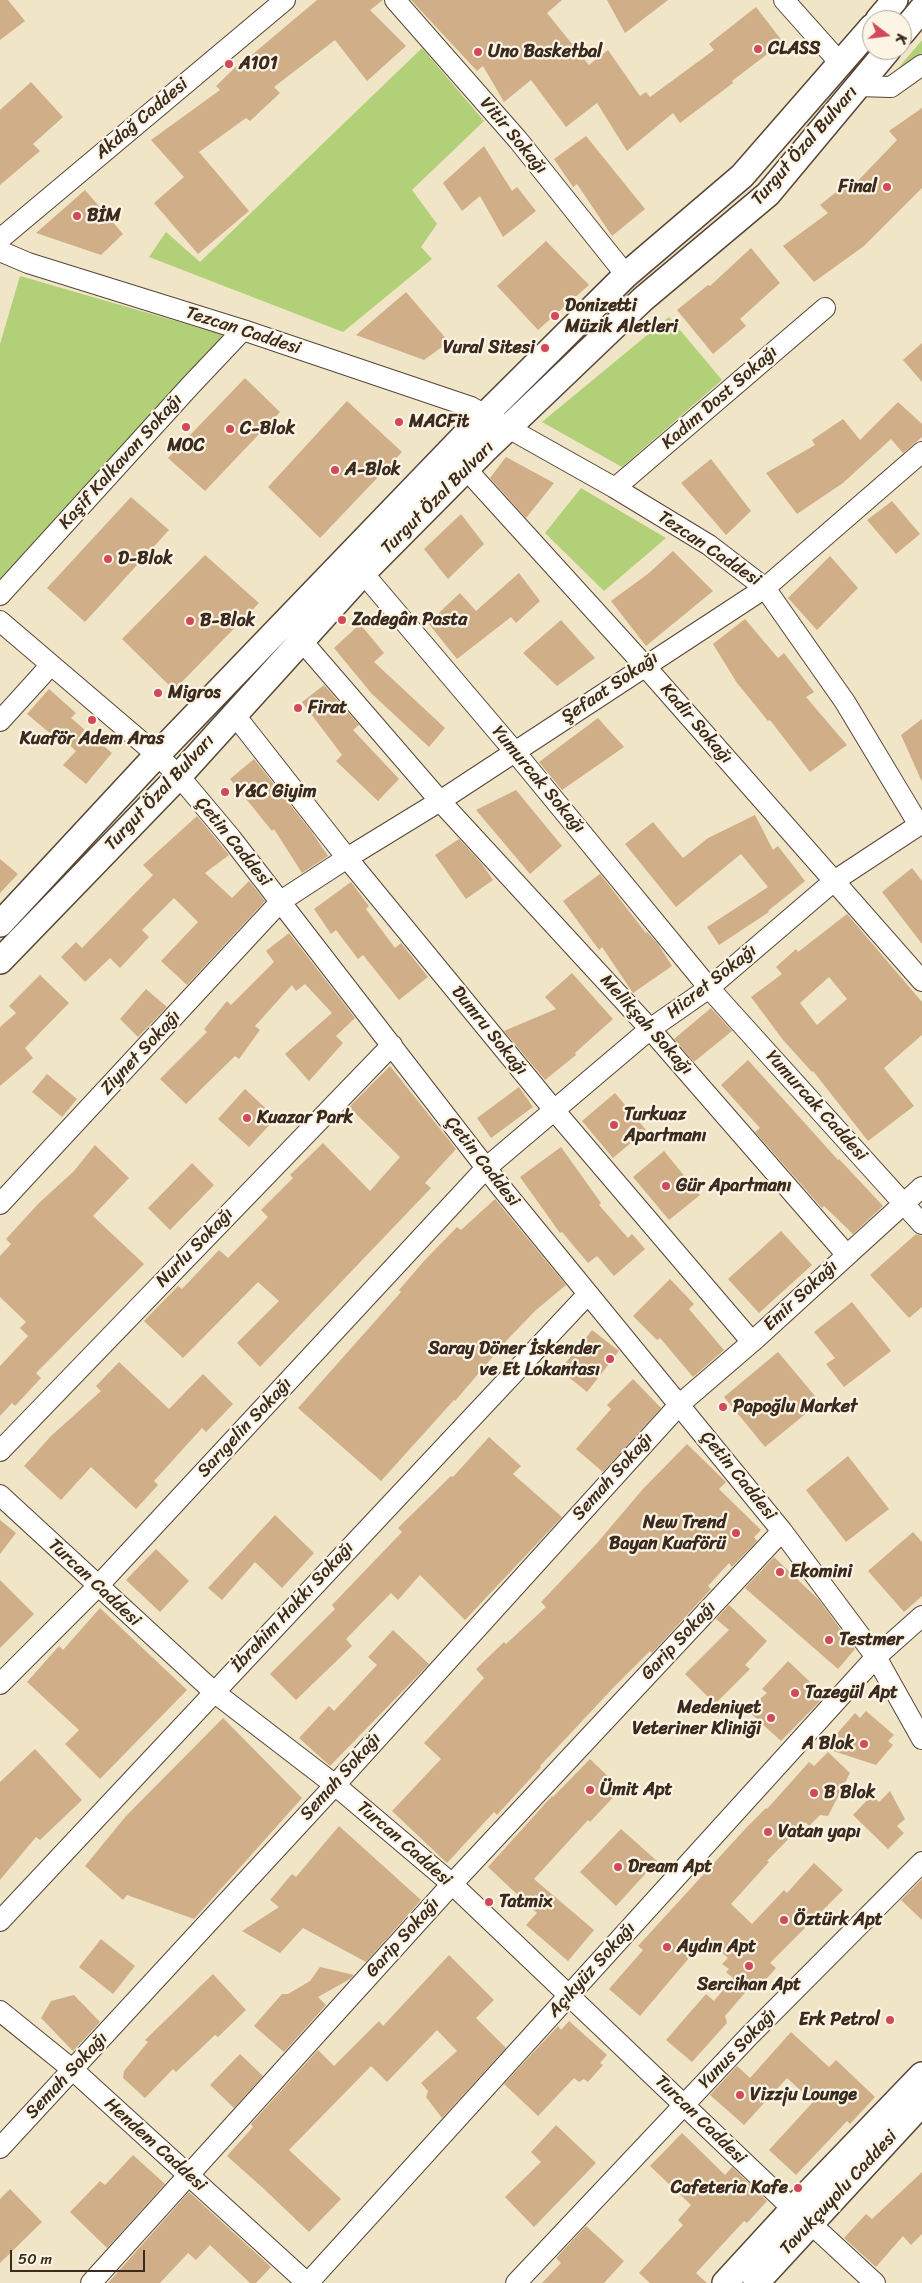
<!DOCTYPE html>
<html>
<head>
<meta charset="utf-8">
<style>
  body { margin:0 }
  #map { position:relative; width:922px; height:2283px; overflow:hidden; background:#f1e5c7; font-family:Sriracha,sans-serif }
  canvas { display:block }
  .north { position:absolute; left:862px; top:10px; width:50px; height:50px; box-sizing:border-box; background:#fcf5e5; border:1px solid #afa495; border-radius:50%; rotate:105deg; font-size:14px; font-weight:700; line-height:20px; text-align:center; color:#3b2a1e }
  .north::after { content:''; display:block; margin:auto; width:18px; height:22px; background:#d1495b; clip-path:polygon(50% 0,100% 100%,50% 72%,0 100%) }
  .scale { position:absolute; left:10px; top:2250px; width:135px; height:22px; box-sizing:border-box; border:2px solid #3b2a1e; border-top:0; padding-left:6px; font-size:15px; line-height:18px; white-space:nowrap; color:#3b2a1e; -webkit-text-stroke:4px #fcf5e5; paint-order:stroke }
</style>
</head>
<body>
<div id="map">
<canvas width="922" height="2283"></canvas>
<div class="north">K</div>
<div class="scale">50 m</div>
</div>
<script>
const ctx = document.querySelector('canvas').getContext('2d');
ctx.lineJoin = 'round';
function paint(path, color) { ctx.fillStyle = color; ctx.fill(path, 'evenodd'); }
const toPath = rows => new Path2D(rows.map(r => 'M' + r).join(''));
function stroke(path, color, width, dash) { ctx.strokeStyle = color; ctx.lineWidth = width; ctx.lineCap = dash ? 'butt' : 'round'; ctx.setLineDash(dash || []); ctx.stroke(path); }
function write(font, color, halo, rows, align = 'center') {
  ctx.font = font + ' Sriracha,sans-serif'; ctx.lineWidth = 4.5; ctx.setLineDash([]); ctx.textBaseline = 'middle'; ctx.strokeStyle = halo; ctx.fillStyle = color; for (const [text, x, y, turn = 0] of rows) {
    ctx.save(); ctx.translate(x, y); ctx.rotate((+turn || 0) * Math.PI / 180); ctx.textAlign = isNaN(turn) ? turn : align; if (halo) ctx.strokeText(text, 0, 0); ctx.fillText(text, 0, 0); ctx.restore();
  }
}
const green = toPath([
  [922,40,922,53,895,72],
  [422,48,484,121,412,190,437,224,421,247,432,259,343,332,149,257,166,232,200,262],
  [20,276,231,337,0,588,0,344],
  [669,317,722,380,622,467,542,422],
  [581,488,666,538,604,591,545,533]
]);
const building = toPath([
  [0,0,8,0,25,21,0,40],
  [317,0,383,0,370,10,406,46,367,81,335,40,274,87,280,93,250,121,246,118,199,152,249,211,198,254,154,203,184,177,151,140,220,90,216,86,246,57,247,59],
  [411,0,562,0,547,13,589,65,608,50,640,96,646,92,650,97,714,50,709,44,756,7,783,42,732,81,733,83,680,123,673,113,627,151,597,103,566,127,531,80,504,102,483,66,477,71],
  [607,0,668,0,625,33],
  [31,82,63,117,33,144,40,151,0,185,0,110],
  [922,108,922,188,864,246,814,282,783,246,828,213,820,205,850,181,853,186,897,140,889,131],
  [586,136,645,209,612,236,577,184,573,187,554,159],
  [484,146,512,191,517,187,536,211,503,237,480,196,462,211,443,183],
  [85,190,123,234,101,255,36,233],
  [546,241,589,285,538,330,497,286],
  [751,248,780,283,740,319,746,326,713,354,677,310,708,285,710,286],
  [406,292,449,342,424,360,356,335],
  [922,343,922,382,903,360],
  [245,378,280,412,205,491,168,458],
  [347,401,402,452,320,538,268,487],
  [898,402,922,424,922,437,903,453,891,439,843,483,797,514,766,473,815,445,812,440,843,419,860,440],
  [506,457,554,483,526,518,490,478],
  [711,459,751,511,726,535,681,483],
  [131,497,169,530,85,622,47,588],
  [892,501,920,534,896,554,867,520],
  [461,514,484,544,448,579,424,549],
  [673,551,713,591,646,646,611,601,649,573],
  [205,555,259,603,174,690,122,639],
  [830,556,858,588,817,630,788,598],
  [519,573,540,601,516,623,511,617,457,659,428,623,460,593,476,611],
  [745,619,778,658,784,653,814,692,806,697,847,745,810,772,770,720,768,721,737,683,713,644],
  [561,620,595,658,557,686,523,653],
  [360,624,384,653,374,662,445,728,429,747,372,694,334,648],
  [324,685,359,725,353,730,399,779,378,801,336,761,342,755,302,702],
  [49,689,76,713,71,718,112,753,86,784,63,765,76,751,55,732,52,735,27,714],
  [598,718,624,747,562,790,539,762],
  [922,719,922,782,901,735],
  [254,759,311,831,328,856,302,873,274,829,272,831,230,779],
  [516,790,562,846,530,874,476,810],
  [755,815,773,850,778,846,805,881,768,911,769,912,719,945,707,927,768,887,741,854,676,907,625,844,653,822,683,858,708,838],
  [197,816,229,855,205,873,232,898,249,881,265,901,187,985,161,961,198,922,174,898,142,930,149,937,120,968,110,958,85,982,61,957,76,942,82,948,153,875,143,865],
  [459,839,482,864,493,880,466,899,435,855],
  [0,859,18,874,0,893],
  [912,868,922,881,922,944,882,892],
  [600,874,646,933,647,932,658,944,672,966,633,993,602,947,599,950,563,901],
  [351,882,369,906,366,909,395,948,401,943,428,977,399,1000,363,955,358,959,336,930,331,934,314,909],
  [847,914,922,1002,922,1035,884,1068,914,1106,868,1141,813,1071,812,1072,783,1040,751,997,782,974,776,967,796,949,798,952],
  [829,977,847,999,817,1025,800,1003],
  [289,933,355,1018,336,1036,343,1043,309,1081,285,1054,332,1013,305,984,296,991,292,985,255,1026,260,1030,239,1059,235,1056,186,1104,160,1079,207,1032,204,1029,227,1001,231,1005,274,962,266,951],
  [572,973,613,1019,575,1053,576,1055,545,1080,504,1031,556,1009,545,997],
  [40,975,69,1003,25,1048,33,1058,0,1086,0,1027,16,1013,9,1006],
  [146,989,167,1007,138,1037,120,1019],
  [711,1008,732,1031,694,1062,674,1039],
  [748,1060,838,1160,839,1159,883,1206,853,1234,824,1206,822,1208,755,1132,760,1128,721,1085],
  [390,1066,456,1149,425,1183,431,1188,260,1367,237,1343,279,1301,258,1282,183,1358,144,1321,178,1286,182,1289,219,1250,228,1258,268,1217,261,1210,293,1178,290,1175,323,1143,370,1191,400,1157,349,1107],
  [47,1074,77,1099,62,1117,32,1092],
  [519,1087,533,1107,491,1138,477,1118],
  [245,1089,276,1118,249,1147,218,1119],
  [615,1093,646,1130,613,1158,582,1121],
  [95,1145,129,1178,93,1216,144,1264,36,1373,41,1378,15,1406,12,1403,0,1416,0,1366,28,1336,20,1328,26,1322,0,1297,0,1256,11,1244,6,1239,38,1204,74,1171],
  [561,1147,601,1203,599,1205,628,1238,632,1234,645,1249,614,1276,597,1256,588,1263,562,1232,560,1233,520,1177],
  [664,1151,700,1195,669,1220,633,1177],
  [192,1163,214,1185,170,1230,148,1208],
  [495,1199,566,1285,536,1310,508,1339,455,1401,454,1400,381,1481,298,1408,401,1292,399,1290,424,1261,457,1227,461,1230],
  [781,1231,812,1265,759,1313,728,1279],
  [916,1234,922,1236,922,1307,909,1318,870,1275],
  [670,1279,694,1304,689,1309,724,1350,693,1377,660,1338,657,1340,633,1316],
  [852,1302,891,1351,844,1387,826,1364,835,1358,814,1332],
  [592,1330,619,1351,587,1392,560,1370],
  [778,1352,820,1402,765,1447,724,1397],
  [119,1362,169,1409,203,1374,233,1404,206,1432,202,1428,154,1481,158,1485,136,1509,91,1467,61,1500,24,1466,51,1436,101,1391,96,1386],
  [633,1379,661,1408,603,1472,576,1449,611,1409,607,1405],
  [489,1437,521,1466,513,1474,562,1517,465,1620,420,1575,398,1600,391,1593,346,1639,352,1646,296,1700,270,1674,335,1609,332,1605,402,1532,398,1528,451,1476,453,1477],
  [687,1444,726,1482,719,1489,761,1530,754,1537,757,1541,732,1567,729,1563,708,1586,711,1589,652,1653,650,1651,612,1689,540,1766,541,1767,497,1815,494,1812,447,1863,392,1811,441,1759,424,1743,484,1678,476,1669,504,1642,506,1644,546,1607,541,1602,598,1542,642,1490],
  [848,1456,889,1509,846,1542,806,1490],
  [275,1515,314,1553,282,1588,255,1562,222,1600,208,1588],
  [0,1520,16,1533,0,1554],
  [913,1532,922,1542,922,1596,904,1612,868,1571],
  [156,1549,189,1581,160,1612,126,1580],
  [774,1557,819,1600,855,1649,838,1669,745,1588],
  [0,1580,34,1614,0,1648],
  [729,1605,767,1641,745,1665,750,1669,715,1704,685,1674,729,1630,716,1619],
  [100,1608,187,1690,100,1779,65,1744,79,1730,27,1682,59,1646,63,1650],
  [393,1630,429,1664,330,1766,299,1738,329,1706,334,1711,377,1665,368,1657],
  [788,1661,825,1696,781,1741,747,1710,767,1693,762,1689],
  [866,1711,894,1735,888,1741,893,1745,876,1765,830,1750,837,1742,834,1737,855,1713,860,1718],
  [223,1718,302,1798,194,1919,127,1895,123,1900,85,1866,126,1816],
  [35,1749,82,1800,40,1840,36,1837,0,1880,0,1782],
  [828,1752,850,1773,828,1816,820,1815,809,1826,805,1822,767,1861,769,1862,731,1904,752,1924,784,1890,787,1893,814,1863,843,1890,770,1963,776,1968,755,1992,750,1987,725,2016,727,2023,692,2062,666,2040,706,1994,714,2001,733,1978,726,1972,729,1969,722,1964,728,1958,706,1938,640,2016,609,1989,643,1950,638,1946,746,1828,766,1808,767,1809,809,1762,814,1766],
  [590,1759,621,1789,590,1822,588,1820,534,1879,594,1930,568,1961,526,1925,537,1913,488,1867,552,1796,553,1797],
  [890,1791,905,1819,897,1826,904,1833,888,1849,853,1815,872,1795,879,1802],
  [339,1826,421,1900,366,1962,303,1928,280,1953,242,1931,279,1907,270,1900,292,1874,296,1877],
  [621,1829,657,1861,616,1906,580,1872],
  [922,1879,922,1920,901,1900],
  [101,1939,135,1966,113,1994,79,1967],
  [449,1955,494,2000,476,2018,506,2048,442,2118,426,2097,428,2091,421,2083,457,2051,437,2030,387,2082,371,2066,289,2150,341,2199,309,2232,264,2189,227,2156,253,2127,251,2124,318,2050,334,2066,379,2021,383,2026],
  [320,1967,354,1975,350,1979,318,1997,326,2005,284,2052,254,2026,282,1994,288,1994,310,1981],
  [213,1974,246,2010,218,2037,215,2035,176,2072,173,2069,145,2098,123,2078,124,2071,148,2042,145,2040],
  [74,1995,100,2022,73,2051,41,2018,51,2001],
  [569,2021,607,2055,600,2063,603,2065,588,2082,584,2079,579,2082,574,2078,538,2116,504,2084,558,2026,561,2030],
  [791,2032,829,2067,836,2060,875,2097,850,2124,847,2121,796,2175,769,2150,813,2102,787,2078,744,2125,710,2095,737,2066,750,2078],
  [240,2054,263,2076,234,2108,210,2085],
  [556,2125,596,2163,534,2227,505,2197,541,2162,531,2152],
  [682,2133,725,2175,732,2167,767,2201,747,2223,744,2221,696,2273,707,2283,650,2283,639,2273,683,2225,678,2220,691,2205,650,2166],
  [133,2155,165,2184,107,2248,70,2212,100,2181,105,2185],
  [922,2172,922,2234,911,2245,903,2236,876,2267,844,2238,866,2214,872,2219],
  [10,2189,42,2222,0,2263,0,2199],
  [189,2192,271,2267,256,2283,250,2283,210,2245,196,2260,188,2253,160,2283,108,2283],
  [586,2226,624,2261,604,2283,542,2283,561,2263,556,2258]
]);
const minor = toPath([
  [395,0,518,140,626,275],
  [784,0,841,64],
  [857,86,891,87,922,65],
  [0,239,285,0],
  [0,251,28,263,243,330,471,407,615,488,709,545,765,588,845,702,919,825,922,825],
  [466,469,644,665,922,981],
  [615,488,825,308],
  [363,573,515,752,709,988,922,1224],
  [0,595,190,386,243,330],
  [0,621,157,755,179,776,231,838,500,1186,782,1531,876,1657,922,1739],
  [301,640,440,801,650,1029,846,1254],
  [234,714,347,858,554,1110,752,1342],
  [0,721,50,666],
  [0,1204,281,901,347,858,440,801,765,588,922,452],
  [0,1451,392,1045],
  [0,1495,214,1692,335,1785,452,1884,793,2209],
  [0,1684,98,1586,486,1168,650,1029,709,988,834,881,922,823],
  [0,1921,588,1294],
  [0,2011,73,2070,307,2283],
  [0,2148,335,1785,680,1404,752,1342,922,1187],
  [810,2223,875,2283],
  [91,2283,452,1884,782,1531],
  [308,2283,876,1657,922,1616],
  [516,2283,749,2036,922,1862]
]);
const major = toPath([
  [878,20,895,0],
  [902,33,922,9],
  [0,924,157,755,469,431,626,275,742,176,872,27],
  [0,961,179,776,363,573,486,449,643,299,768,194,888,50],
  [725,2283,793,2209,922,2075],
  [756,2283,922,2103]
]);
const markers = [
  [758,49,5,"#d1495b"],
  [478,52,5,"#d1495b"],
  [229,64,5,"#d1495b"],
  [887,187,5,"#d1495b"],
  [77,216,5,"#d1495b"],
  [555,316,5,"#d1495b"],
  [545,348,5,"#d1495b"],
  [399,422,5,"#d1495b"],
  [186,427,5,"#d1495b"],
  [230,429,5,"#d1495b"],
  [335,470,5,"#d1495b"],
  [108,559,5,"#d1495b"],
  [342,620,5,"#d1495b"],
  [190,621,5,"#d1495b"],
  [158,693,5,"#d1495b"],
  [298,708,5,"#d1495b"],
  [92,720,5,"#d1495b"],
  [225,792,5,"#d1495b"],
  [247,1118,5,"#d1495b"],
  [614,1125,5,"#d1495b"],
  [666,1186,5,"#d1495b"],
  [610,1359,5,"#d1495b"],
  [723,1407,5,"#d1495b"],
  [736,1533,5,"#d1495b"],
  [780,1572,5,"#d1495b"],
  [829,1640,5,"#d1495b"],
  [795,1693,5,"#d1495b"],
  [771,1718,5,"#d1495b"],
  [864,1744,5,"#d1495b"],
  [590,1790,5,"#d1495b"],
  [814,1793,5,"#d1495b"],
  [768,1832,5,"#d1495b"],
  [618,1867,5,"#d1495b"],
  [489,1902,5,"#d1495b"],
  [784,1920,5,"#d1495b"],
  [667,1947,5,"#d1495b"],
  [749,1966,5,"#d1495b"],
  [890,2020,5,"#d1495b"],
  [740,2095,5,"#d1495b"],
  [798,2188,5,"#d1495b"]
];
const poiNames = [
  ["CLASS",768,49],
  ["Uno Basketbal",488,52],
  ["A101",239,64],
  ["Final",877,187,"right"],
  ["BİM",87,216],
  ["Donizetti",565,306],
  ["Müzik Aletleri",565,327],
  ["Vural Sitesi",535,348,"right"],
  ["MACFit",409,422],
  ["C-Blok",240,429],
  ["MOC",186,446,"center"],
  ["A-Blok",345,470],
  ["D-Blok",118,559],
  ["Zadegân Pasta",352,620],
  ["B-Blok",200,621],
  ["Migros",168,693],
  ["Firat",308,708],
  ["Kuaför Adem Aras",92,739,"center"],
  ["Y&C Giyim",235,792],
  ["Turkuaz",624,1115],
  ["Apartmanı",624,1136],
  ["Kuazar Park",257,1118],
  ["Gür Apartmanı",676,1186],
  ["Saray Döner İskender",600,1349,"right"],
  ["ve Et Lokantası",600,1370,"right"],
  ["Papoğlu Market",733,1407],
  ["New Trend",726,1523,"right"],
  ["Bayan Kuaförü",726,1544,"right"],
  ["Ekomini",790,1572],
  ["Testmer",839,1640],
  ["Tazegül Apt",805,1693],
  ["Medeniyet",761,1708,"right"],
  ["Veteriner Kliniği",761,1729,"right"],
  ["A Blok",854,1744,"right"],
  ["Ümit Apt",600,1790],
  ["B Blok",824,1793],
  ["Vatan yapı",778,1832],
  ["Dream Apt",628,1867],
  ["Tatmix",499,1902],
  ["Öztürk Apt",794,1920],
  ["Aydın Apt",677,1947],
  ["Sercihan Apt",749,1985,"center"],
  ["Erk Petrol",880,2020,"right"],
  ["Vizzju Lounge",750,2095],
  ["Cafeteria Kafe",788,2188,"right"]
];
const streetNames = [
  ["Akdağ Caddesi",142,119,-40],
  ["Vitir Sokağı",513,136,50],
  ["Turgut Özal Bulvarı",805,146,-49],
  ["Tezcan Caddesi",243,331,18],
  ["Kadım Dost Sokağı",720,398,-41],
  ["Kaşif Kalkavan Sokağı",121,462,-48],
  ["Turgut Özal Bulvarı",438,498,-45],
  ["Tezcan Caddesi",709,549,34],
  ["Şefaat Sokağı",610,688,-34],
  ["Kadir Sokağı",696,724,49],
  ["Yumurcak Sokağı",538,780,50],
  ["Turgut Özal Bulvarı",160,793,-47],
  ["Çetin Caddesi",233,842,51],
  ["Hicret Sokağı",712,982,-38],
  ["Melikşah Sokağı",646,1025,48],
  ["Dumru Sokağı",489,1031,51],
  ["Ziynet Sokağı",141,1053,-47],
  ["Yumurcak Caddesi",816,1106,48],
  ["Çetin Caddesi",482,1162,52],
  ["Nurlu Sokağı",195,1248,-46],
  ["Emir Sokağı",801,1296,-43],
  ["Sarıgelin Sokağı",245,1428,-47],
  ["Çetin Caddesi",738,1476,51],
  ["Semah Sokağı",613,1477,-48],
  ["Turcan Caddesi",94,1583,43],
  ["İbrahim Hakkı Sokağı",293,1607,-47],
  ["Garip Sokağı",679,1641,-47],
  ["Semah Sokağı",341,1777,-48],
  ["Turcan Caddesi",404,1844,41],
  ["Garip Sokağı",403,1938,-48],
  ["Açıkyüz Sokağı",592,1970,-48],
  ["Yunus Sokağı",738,2049,-46],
  ["Semah Sokağı",67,2076,-47],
  ["Turcan Caddesi",700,2120,44],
  ["Hendem Caddesi",155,2145,42],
  ["Tavukçuyolu Caddesi",839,2193,-47]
];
paint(green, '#b1d077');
paint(building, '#cfae88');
stroke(minor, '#564637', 22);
stroke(major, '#564637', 28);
stroke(minor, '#fff', 20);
stroke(major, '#fff', 25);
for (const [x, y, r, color] of markers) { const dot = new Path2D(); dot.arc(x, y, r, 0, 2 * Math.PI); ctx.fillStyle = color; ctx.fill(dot); stroke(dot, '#fcf5e5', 2); }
write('bold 18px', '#3b2a1e', '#fcf5e5', poiNames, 'left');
write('18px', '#3b2a1e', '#fcf5e5', streetNames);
</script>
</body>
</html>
